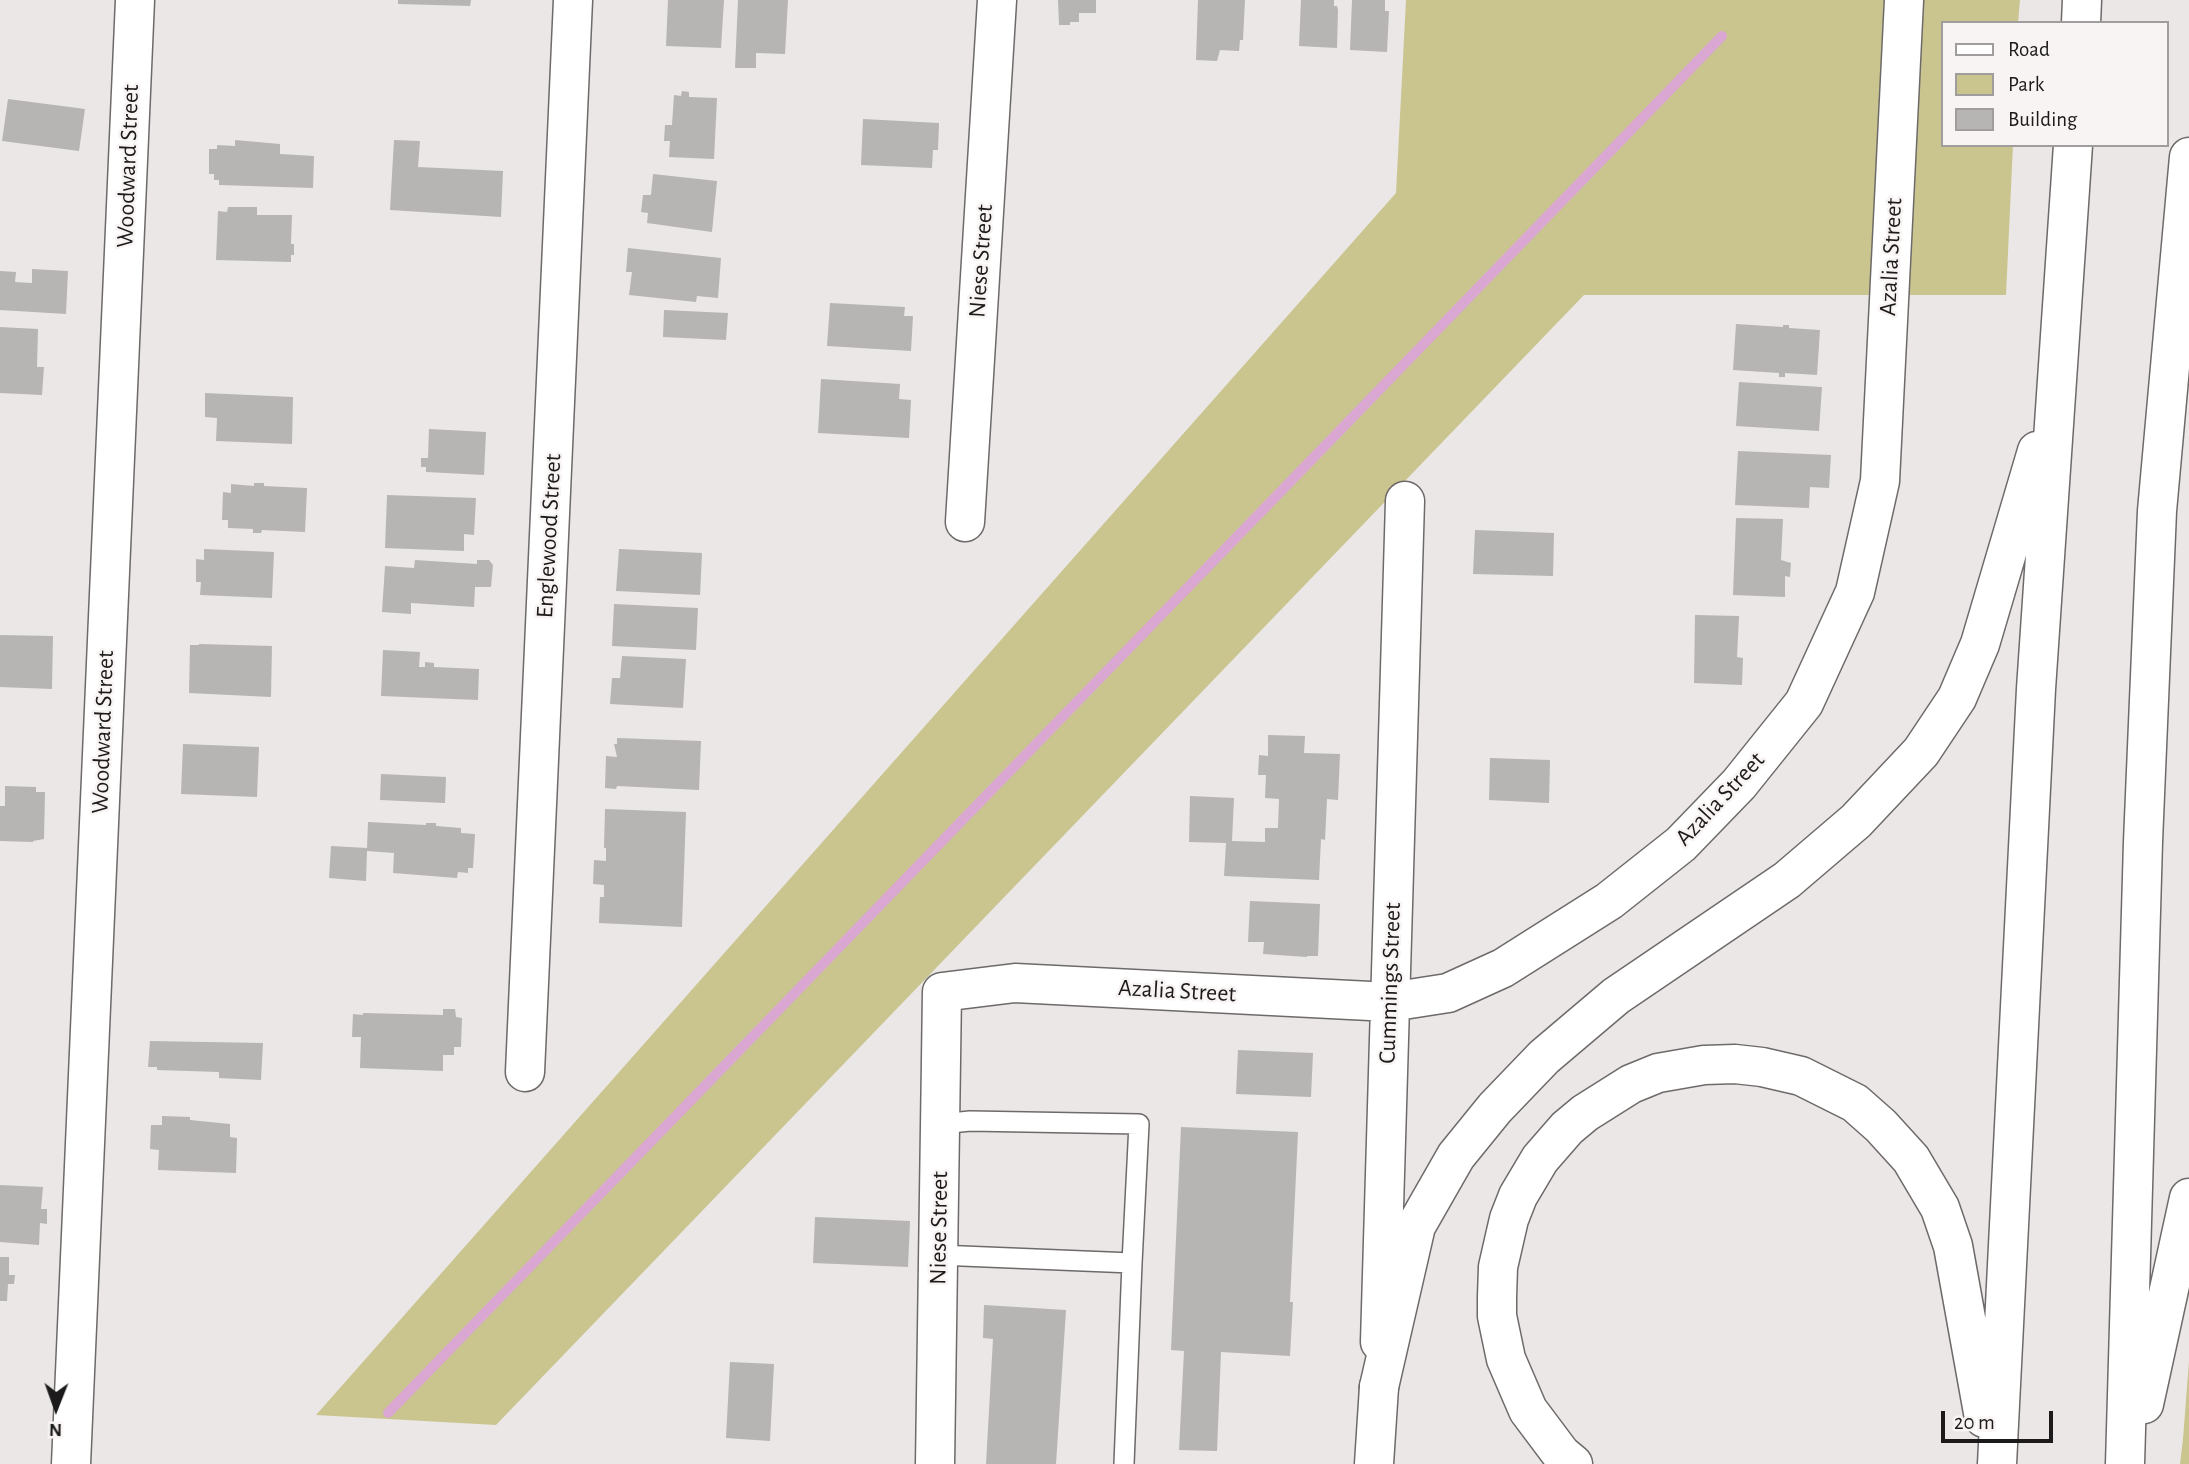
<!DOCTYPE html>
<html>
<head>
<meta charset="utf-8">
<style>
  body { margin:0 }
  #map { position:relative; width:2189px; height:1464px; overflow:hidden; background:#eae7e6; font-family:"Alegreya Sans",sans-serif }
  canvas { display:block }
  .legend { position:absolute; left:1941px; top:21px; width:228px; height:126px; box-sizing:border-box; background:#f8f4f3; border:2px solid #a09d9c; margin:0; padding:9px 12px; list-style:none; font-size:21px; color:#1c1a1a }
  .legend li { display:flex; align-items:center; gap:14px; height:35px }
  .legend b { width:35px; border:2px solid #a09d9c }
  .north { position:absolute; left:21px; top:1373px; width:70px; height:70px; -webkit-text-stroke:5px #f8f4f3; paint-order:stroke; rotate:181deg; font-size:19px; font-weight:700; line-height:28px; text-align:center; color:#1c1a1a }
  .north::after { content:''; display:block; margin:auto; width:24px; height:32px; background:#1c1a1a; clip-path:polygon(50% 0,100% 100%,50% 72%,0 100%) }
  .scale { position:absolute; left:1941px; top:1411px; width:112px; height:32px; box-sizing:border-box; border:4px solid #1c1a1a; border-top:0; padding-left:9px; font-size:21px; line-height:24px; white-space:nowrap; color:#1c1a1a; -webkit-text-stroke:5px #f8f4f3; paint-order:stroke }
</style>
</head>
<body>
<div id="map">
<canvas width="2189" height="1464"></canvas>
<ul class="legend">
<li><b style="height:9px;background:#fff"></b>Road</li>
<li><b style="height:19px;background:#cac58f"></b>Park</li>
<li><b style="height:19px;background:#b7b4b4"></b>Building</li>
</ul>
<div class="north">N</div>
<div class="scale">20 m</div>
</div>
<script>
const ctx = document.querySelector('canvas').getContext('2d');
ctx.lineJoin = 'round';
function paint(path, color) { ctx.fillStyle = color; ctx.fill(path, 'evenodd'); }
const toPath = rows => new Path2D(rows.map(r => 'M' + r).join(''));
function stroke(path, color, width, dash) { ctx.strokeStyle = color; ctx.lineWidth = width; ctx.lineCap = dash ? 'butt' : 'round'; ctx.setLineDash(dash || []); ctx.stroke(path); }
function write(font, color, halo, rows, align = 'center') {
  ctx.font = font + ' "Alegreya Sans",sans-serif'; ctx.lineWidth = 5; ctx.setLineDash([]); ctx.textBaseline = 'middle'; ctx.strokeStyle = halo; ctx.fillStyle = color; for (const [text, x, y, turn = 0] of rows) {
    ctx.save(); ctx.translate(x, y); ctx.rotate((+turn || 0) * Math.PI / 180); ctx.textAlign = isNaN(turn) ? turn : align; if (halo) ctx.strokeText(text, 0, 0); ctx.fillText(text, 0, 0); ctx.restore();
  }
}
const green = toPath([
  [1406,0,2020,0,2018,23,1942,23,1942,145,2013,145,2006,295,1584,295,496,1425,316,1415,1396,193],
  [2189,1361,2189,1464,2180,1464,2183,1439]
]);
const stream = toPath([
  [388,1413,1722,36]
]);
const building = toPath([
  [398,0,471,0,470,6,398,4],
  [668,0,724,0,721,48,666,46],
  [738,0,788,0,785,54,756,53,756,68,735,68],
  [1058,0,1096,0,1096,13,1079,13,1079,22,1070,22,1070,25,1059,25],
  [1198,0,1245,0,1243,40,1240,40,1239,51,1220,50,1217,61,1196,60],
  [1301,0,1334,0,1334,6,1337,6,1338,10,1337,48,1299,46],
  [1352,0,1385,0,1385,11,1389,11,1387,52,1350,50],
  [682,91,689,92,689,97,717,98,714,159,669,157,670,141,664,141,665,125,672,125,674,95,681,96],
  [8,99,85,109,79,151,2,141],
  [863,119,939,123,938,150,933,150,932,168,861,165],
  [235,140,280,144,280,154,314,156,313,188,219,185,219,180,214,180,214,174,209,174,209,149,217,149,217,145,235,146],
  [394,140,420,141,418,167,503,171,501,217,390,210],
  [653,174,717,181,712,232,647,223,648,213,641,212,643,195,651,195],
  [228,207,257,207,257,215,292,215,291,244,294,244,294,255,291,255,291,262,216,260,218,211,227,212],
  [628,248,721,258,718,298,697,296,696,302,629,295,632,272,626,272],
  [32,269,68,271,66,314,0,310,0,271,16,272,15,282,32,283],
  [830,303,905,307,904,316,913,316,911,351,827,346],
  [664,310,728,313,726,340,663,337],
  [1736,324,1783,327,1783,325,1789,325,1789,328,1820,330,1817,375,1785,373,1785,377,1779,377,1779,373,1733,370],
  [0,327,38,329,37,367,44,367,42,395,0,393],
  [821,379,900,384,899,399,911,400,909,438,818,433],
  [1739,382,1822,387,1819,431,1736,426],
  [205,393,293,397,292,444,216,441,217,418,205,417],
  [429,429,486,432,484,475,426,472,426,467,421,467,421,458,428,458],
  [1738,451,1831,455,1829,488,1810,487,1809,508,1735,505],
  [254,483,264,483,264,486,307,488,305,532,262,530,261,533,253,533,253,529,228,528,228,520,222,520,223,492,231,493,231,484,254,486],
  [387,495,476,498,474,535,464,534,464,551,385,548],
  [1736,518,1783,519,1781,560,1791,563,1790,577,1785,576,1785,597,1733,595],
  [1475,530,1554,533,1553,576,1473,574],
  [204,549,274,552,272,598,200,595,201,582,196,582,196,559,204,560],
  [619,549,702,553,700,595,616,591],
  [415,560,477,564,477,560,489,560,493,565,491,587,475,587,474,607,411,603,411,614,382,612,385,566,414,568],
  [614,604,698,608,696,650,612,646],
  [1695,615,1739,616,1737,657,1743,658,1742,685,1694,683],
  [0,635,53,636,52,689,0,687],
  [199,644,272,646,271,697,189,693,190,645,199,645],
  [383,650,420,652,419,667,425,667,425,662,434,663,434,667,479,669,478,700,381,696],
  [622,656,686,659,683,708,610,704,612,678,620,678],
  [1268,735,1305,736,1304,753,1340,754,1338,800,1327,799,1325,840,1321,839,1319,880,1224,876,1226,843,1189,842,1190,796,1234,798,1232,841,1265,842,1265,828,1278,828,1279,799,1265,798,1266,775,1258,775,1259,755,1268,756],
  [617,738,701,741,699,790,617,786,616,789,605,788,606,756,617,757,614,744,617,744],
  [183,744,259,747,257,797,181,794],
  [1490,758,1550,760,1549,803,1489,800],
  [381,774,446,777,445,803,380,800],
  [5,786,36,787,36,792,45,792,44,839,33,841,33,842,0,841,0,806,5,806],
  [605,809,686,812,682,927,599,923,600,897,604,897,604,885,593,884,594,860,606,861,606,848,604,848],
  [368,822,426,825,426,823,436,823,436,826,461,828,461,833,475,834,473,868,468,868,468,873,458,872,457,878,393,873,394,853,367,851,366,881,329,878,331,846,367,848],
  [1250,901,1320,904,1318,956,1307,956,1307,957,1263,954,1264,942,1248,942],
  [443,1009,455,1009,456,1017,462,1018,461,1047,454,1047,454,1055,443,1055,443,1071,360,1068,361,1037,352,1037,353,1014,363,1015,363,1013,443,1015],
  [150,1041,263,1043,261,1080,219,1078,219,1072,157,1070,157,1067,148,1067],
  [1238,1050,1313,1053,1311,1097,1236,1094],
  [162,1116,190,1117,190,1120,230,1124,230,1137,237,1138,236,1173,158,1170,159,1150,150,1149,151,1125,162,1125],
  [1181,1127,1298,1132,1290,1302,1293,1302,1290,1356,1221,1352,1217,1451,1179,1450,1184,1351,1171,1350],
  [0,1185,43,1187,41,1209,47,1209,47,1224,40,1223,39,1245,0,1242],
  [815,1217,910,1221,908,1267,813,1263],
  [0,1257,9,1257,9,1275,15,1275,14,1284,8,1284,7,1301,0,1301],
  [984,1305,1066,1310,1056,1464,986,1464,993,1339,983,1338],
  [730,1362,774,1364,770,1441,726,1438]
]);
const lane = toPath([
  [941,1124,970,1121,1139,1124,1132,1263],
  [938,1255,1132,1263,1124,1464]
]);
const street = toPath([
  [965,522,997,0],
  [525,1072,573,0],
  [1380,1342,1405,501],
  [71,1464,135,0],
  [935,1464,942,992,1015,983,1390,1002,1448,993,1503,968,1609,901,1681,844,1739,784,1804,703,1855,592,1880,481,1904,0]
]);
const primary = toPath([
  [1374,1464,1379,1387]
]);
const highway = toPath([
  [2081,23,2082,0],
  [1379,1387,1416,1226,1456,1156,1495,1108,1544,1057,1616,996,1787,880,1856,821,1921,752,1957,698,1980,644,2037,451],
  [2144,1404,2189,1198],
  [1573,1464,1561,1454,1528,1410,1506,1359,1497,1316,1497,1297,1498,1267,1509,1219,1518,1196,1540,1159,1567,1128,1585,1113,1631,1084,1658,1073,1704,1065,1735,1064,1762,1067,1801,1076,1855,1103,1881,1126,1911,1159,1940,1208,1953,1246,1984,1418],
  [1997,1464,2036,689,2073,145],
  [2125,1464,2143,842,2157,511,2189,157]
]);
const streetNames = [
  ["Woodward Street",128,166,-88],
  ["Azalia Street",1891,257,-87],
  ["Niese Street",981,261,-86],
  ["Englewood Street",549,536,-87],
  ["Woodward Street",103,732,-88],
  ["Azalia Street",1720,799,-47],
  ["Cummings Street",1390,983,-88],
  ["Azalia Street",1177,991,3],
  ["Niese Street",939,1228,-89]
];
paint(green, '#cac58f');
stroke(stream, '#daa7d3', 10);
paint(building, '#b7b4b4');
stroke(lane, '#6d6a69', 22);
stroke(street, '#6d6a69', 41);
stroke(primary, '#6d6a69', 41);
stroke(highway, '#6d6a69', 41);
stroke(lane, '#fff', 19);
stroke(street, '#fff', 38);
stroke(primary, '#fff', 38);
stroke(highway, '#fff', 38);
write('24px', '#1c1a1a', '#f8f4f3', streetNames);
</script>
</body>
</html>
